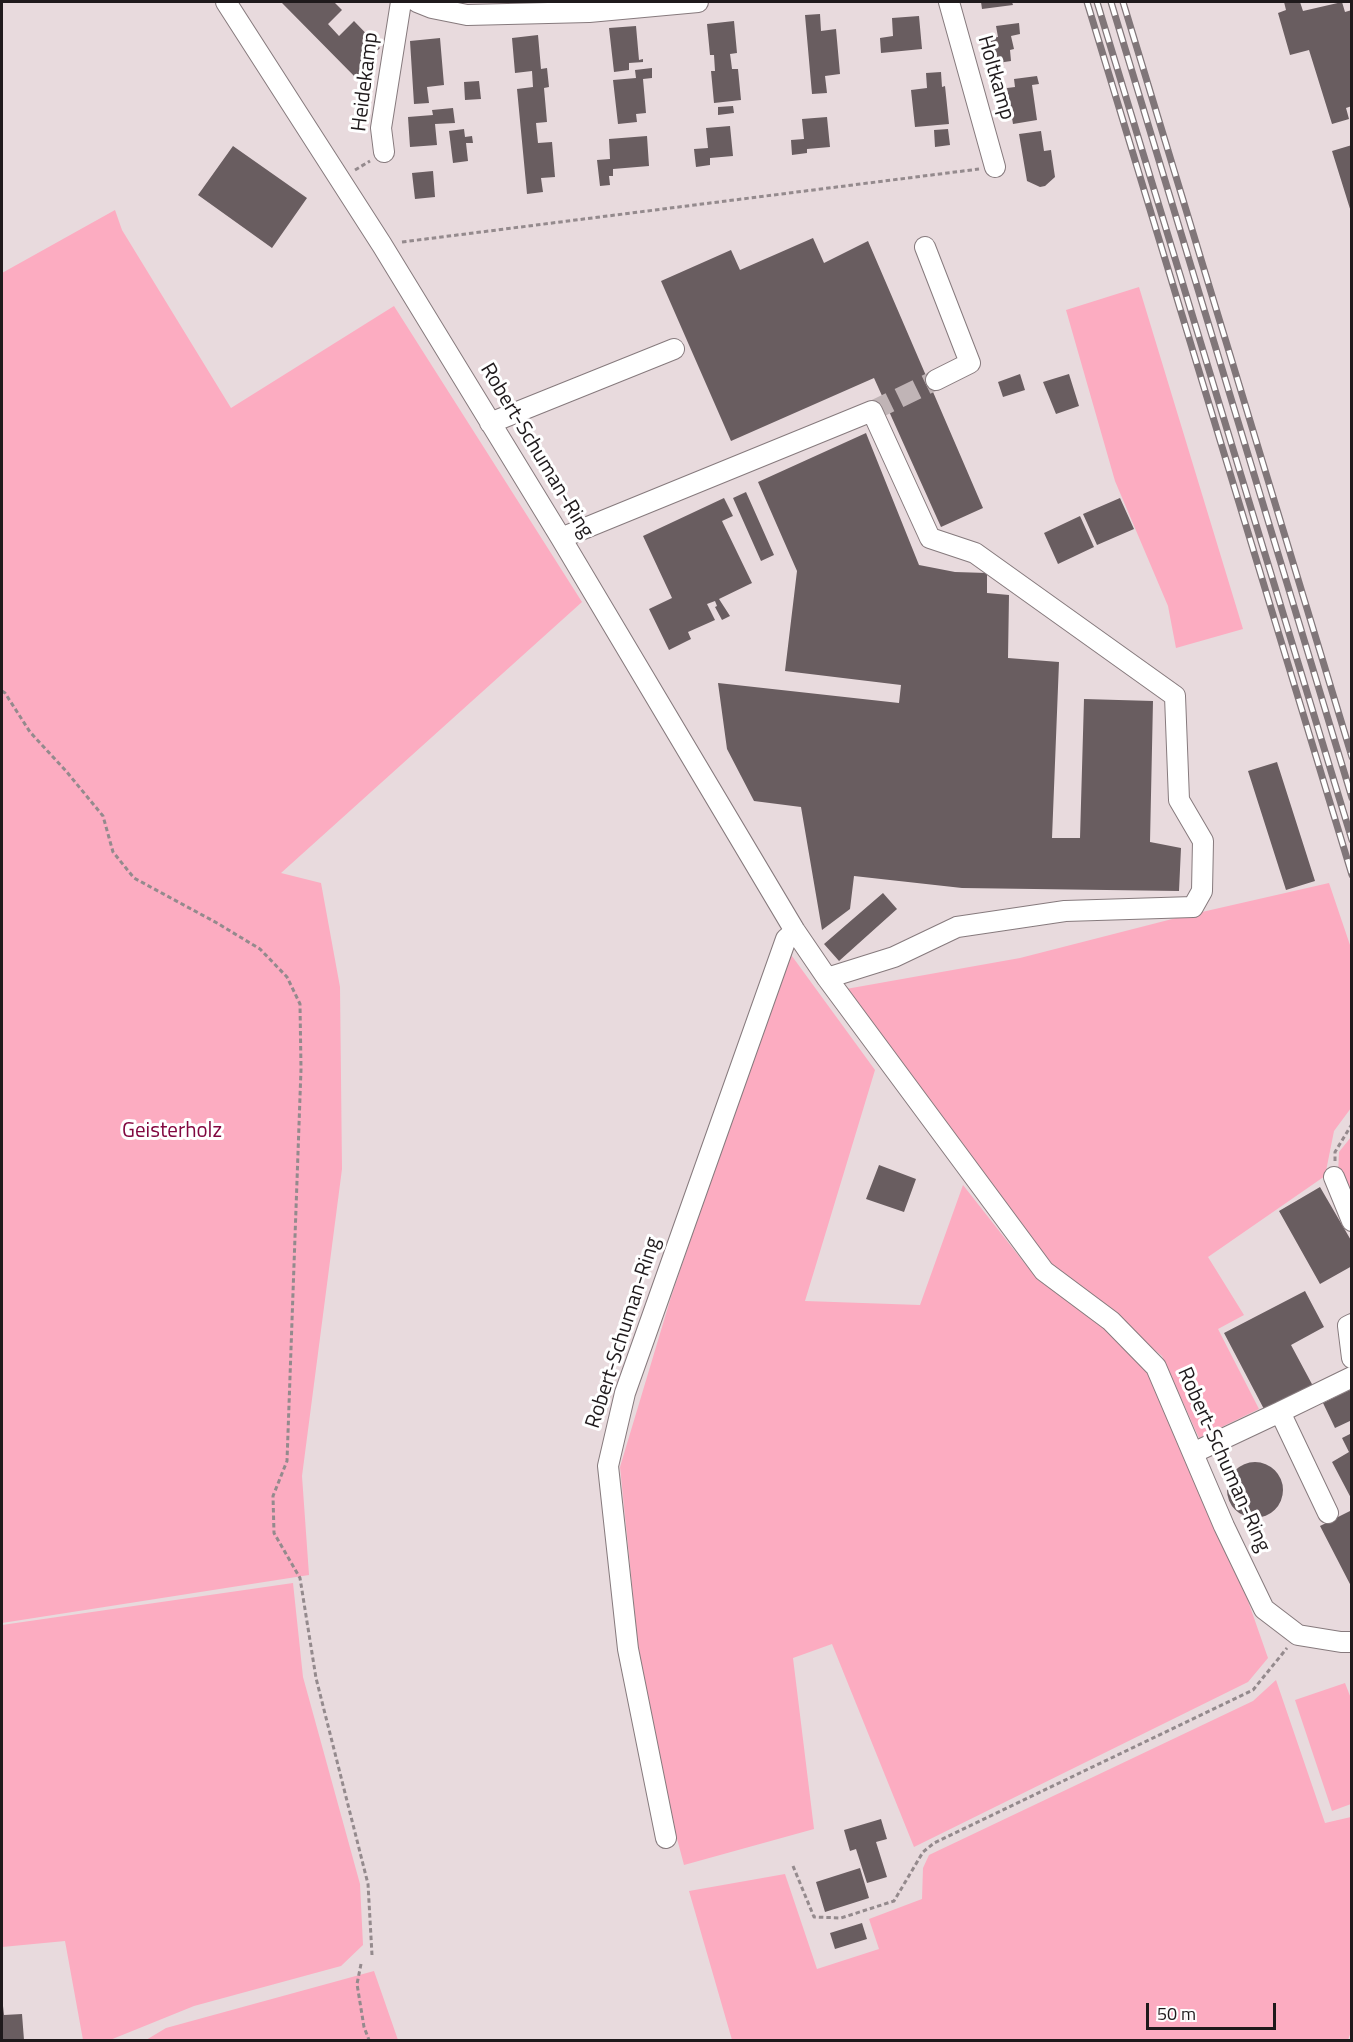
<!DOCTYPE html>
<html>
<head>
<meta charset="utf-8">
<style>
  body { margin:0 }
  #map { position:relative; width:1353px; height:2042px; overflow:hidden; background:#e8dadd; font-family:"Titillium Web",sans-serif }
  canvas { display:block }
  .frame { position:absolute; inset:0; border:3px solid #1f1a1c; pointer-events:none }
  .scale { position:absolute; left:1146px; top:2003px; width:130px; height:27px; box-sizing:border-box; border:3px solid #1f1a1c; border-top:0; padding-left:8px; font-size:18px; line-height:21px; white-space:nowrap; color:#1f1a1c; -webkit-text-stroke:4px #fff; paint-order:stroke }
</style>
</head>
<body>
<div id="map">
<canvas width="1353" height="2042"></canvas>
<div class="frame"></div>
<div class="scale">50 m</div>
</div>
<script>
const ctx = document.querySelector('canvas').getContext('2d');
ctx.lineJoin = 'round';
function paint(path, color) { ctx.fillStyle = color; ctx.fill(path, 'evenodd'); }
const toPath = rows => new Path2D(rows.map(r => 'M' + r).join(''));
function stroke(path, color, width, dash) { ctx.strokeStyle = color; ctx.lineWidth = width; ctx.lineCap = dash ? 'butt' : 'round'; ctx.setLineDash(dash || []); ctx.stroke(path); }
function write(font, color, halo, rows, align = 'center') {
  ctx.font = font + ' "Titillium Web",sans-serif'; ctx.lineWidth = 6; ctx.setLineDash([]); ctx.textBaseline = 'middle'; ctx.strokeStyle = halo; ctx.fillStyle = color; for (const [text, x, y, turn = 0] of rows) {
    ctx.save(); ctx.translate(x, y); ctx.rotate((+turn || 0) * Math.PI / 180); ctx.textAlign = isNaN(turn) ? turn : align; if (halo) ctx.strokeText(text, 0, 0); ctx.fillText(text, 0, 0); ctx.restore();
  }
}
const green = toPath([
  [115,210,122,230,231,408,394,306,582,602,281,873,321,883,340,987,342,1169,302,1476,309,1575,2,1623,2,273],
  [1139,287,1243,629,1176,648,1168,606,1115,481,1066,310],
  [1329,883,1351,948,1351,1108,1334,1131,1325,1176,1208,1257,1244,1315,1218,1329,1259,1409,1199,1438,1162,1356,1049,1264,846,989,1020,958,1180,917],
  [789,952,875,1070,805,1301,920,1305,963,1185,1037,1279,1107,1328,1147,1372,1247,1598,1268,1658,1248,1682,914,1847,832,1644,793,1658,814,1829,684,1865,675,1831,638,1645,620,1467,671,1297],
  [1351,1137,1351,1210,1338,1176,1339,1152],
  [293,1583,303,1677,360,1884,363,1945,341,1966,194,2006,110,2040,83,2040,65,1941,2,1947,2,1625],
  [1276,1680,1325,1823,1351,1817,1352,2029,1348,2040,732,2040,689,1891,785,1874,817,1969,879,1949,869,1919,922,1899,923,1868,929,1855,1253,1701],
  [1345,1683,1352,1701,1351,1804,1332,1811,1295,1700],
  [374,1971,398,2040,146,2040,166,2028]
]);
const building = toPath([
  [284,2,334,2,342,10,328,24,339,36,354,21,380,48,366,62,373,68,359,81,282,3],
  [981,2,1012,2,1013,5,982,9],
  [1284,2,1300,2,1303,11,1342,2,1345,12,1352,10,1352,106,1346,108,1349,119,1332,124,1309,50,1290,55,1278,13,1286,10],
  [820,14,821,31,836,29,840,74,825,76,827,93,812,94,805,15],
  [919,16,922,49,881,53,880,38,893,36,892,18],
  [734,21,737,53,730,54,731,61,732,69,738,69,741,100,714,103,711,71,715,71,714,55,710,55,707,24],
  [1019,23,1020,34,1011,36,1014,49,1010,50,1011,61,991,64,987,38,998,37,996,26],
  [636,26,639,60,643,59,643,62,629,63,629,70,614,72,609,28],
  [538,35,541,69,547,68,549,87,544,88,547,122,536,123,538,143,552,142,555,177,541,178,543,192,527,194,517,89,533,87,532,71,515,73,512,38],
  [440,38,444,85,427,87,429,103,414,104,410,41],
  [652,68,652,78,643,79,646,113,636,114,637,122,618,124,613,80,636,78,635,70],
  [941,72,942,87,945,86,949,124,915,127,911,90,927,88,926,73],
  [1037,76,1039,84,1032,85,1037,120,1013,124,1007,88,1015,87,1014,79],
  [479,81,481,99,465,100,464,82],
  [733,106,734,113,718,115,718,107],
  [453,108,455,123,435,124,437,145,410,147,408,117,433,115,432,110],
  [827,117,830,147,807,149,807,153,792,155,791,140,804,139,802,119],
  [730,126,733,156,710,158,710,165,696,167,694,149,708,148,706,128],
  [464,129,465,137,472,136,473,143,466,143,468,161,453,163,449,131],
  [948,129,950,145,935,147,934,130],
  [1041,131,1044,151,1051,150,1055,177,1045,186,1040,187,1027,181,1019,134],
  [647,136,649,166,613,169,613,176,609,176,610,185,600,186,597,160,610,159,609,139],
  [1352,145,1352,212,1351,212,1332,151],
  [233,146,307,198,272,248,198,195],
  [433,171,435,197,415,199,412,173],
  [813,238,824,263,868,241,983,508,941,527,874,378,731,441,661,281,731,250,740,270],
  [1020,374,1025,390,1003,397,998,382],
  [1069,374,1079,406,1056,414,1043,382],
  [866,433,919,565,955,572,987,573,987,593,1009,595,1008,658,1059,662,1052,838,1080,838,1084,699,1153,701,1150,842,1181,848,1179,891,962,888,854,876,850,909,822,930,801,807,754,801,727,749,718,683,899,703,901,685,785,671,797,571,758,482],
  [746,492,774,555,761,561,733,498],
  [724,498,733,516,722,521,752,583,719,599,730,616,722,620,715,607,717,606,715,601,707,604,715,620,688,632,691,639,669,650,649,609,672,598,643,536],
  [1120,498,1134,529,1097,545,1083,514],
  [1080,516,1094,547,1058,564,1044,533],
  [1277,762,1315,881,1286,890,1248,771],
  [883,893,897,909,839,961,824,944],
  [879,1165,916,1179,904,1212,866,1199],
  [1320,1187,1352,1242,1352,1266,1320,1284,1279,1211],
  [1305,1291,1324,1327,1291,1345,1313,1386,1265,1411,1224,1333],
  [1352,1389,1352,1420,1335,1428,1323,1403],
  [1352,1433,1352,1500,1332,1462,1349,1452,1342,1438],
  '1227 1490a28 28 0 1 1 56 0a28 28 0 1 1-56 0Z',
  [1352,1510,1352,1588,1320,1526],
  [881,1819,887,1839,876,1842,887,1877,867,1883,856,1849,850,1851,844,1830],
  [860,1868,869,1898,825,1912,816,1882],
  [862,1923,867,1939,835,1949,830,1933],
  [2,2006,3,2006,4,2015,22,2014,24,2040,2,2040]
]);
const minorTunnel = toPath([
  [872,411,936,380]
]);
const path = toPath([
  [355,170,370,161],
  [402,242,979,169],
  [2,691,5,693,30,732,66,771,103,816,113,852,134,878,217,923,260,949,287,977,300,1004,301,1069,287,1461,273,1496,274,1533,300,1578,316,1678,368,1884,372,1955],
  [1335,1161,1335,1152,1352,1124],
  [793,1866,814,1917,841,1918,894,1901,923,1852,934,1843,1253,1690,1287,1648],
  [361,1964,357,1984,364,2027,369,2040]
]);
const minor = toPath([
  [226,2,382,245,561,538,795,931,827,978,1044,1271,1111,1321,1156,1367,1224,1526,1264,1609,1298,1635,1341,1642,1352,1642],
  [417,2,432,8,467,15,589,12,698,2],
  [949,2,995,167],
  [384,152,381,128,401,2],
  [925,247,970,363,936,380],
  [490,423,674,349],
  [561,538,872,411,930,538,975,553,1175,696,1179,800,1203,841,1202,891,1193,907,1065,911,957,927,894,957,827,978],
  [1334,1177,1352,1221],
  [1352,1324,1348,1326,1352,1358],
  [1280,1412,1352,1377],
  [1193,1453,1280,1412,1328,1513],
  [666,1838,628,1649,608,1466,625,1393,786,939,795,931]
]);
const rail = toPath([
  [1087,2,1352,875],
  [1097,2,1352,840],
  [1111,2,1352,798],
  [1123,2,1352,757]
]);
const streetNames = [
  ["Holtkamp",995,78,74],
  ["Heidekamp",366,82,-83],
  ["Robert-Schuman-Ring",536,451,59],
  ["Robert-Schuman-Ring",624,1333,-72],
  ["Robert-Schuman-Ring",1223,1460,66]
];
const parkNames = [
  ["Geisterholz",172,1132]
];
paint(green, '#fcacc1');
paint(building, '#695d60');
stroke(minorTunnel, '#c0b4b6', 20, [20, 10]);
stroke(minor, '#867a7d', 22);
stroke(path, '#948a8d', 3, [4.5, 3]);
stroke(minor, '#fff', 20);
stroke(rail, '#807679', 7);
stroke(rail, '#fff', 4.5, [14]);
write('21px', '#1f1a1c', '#fff', streetNames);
write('21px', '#81073f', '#fff', parkNames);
</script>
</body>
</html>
